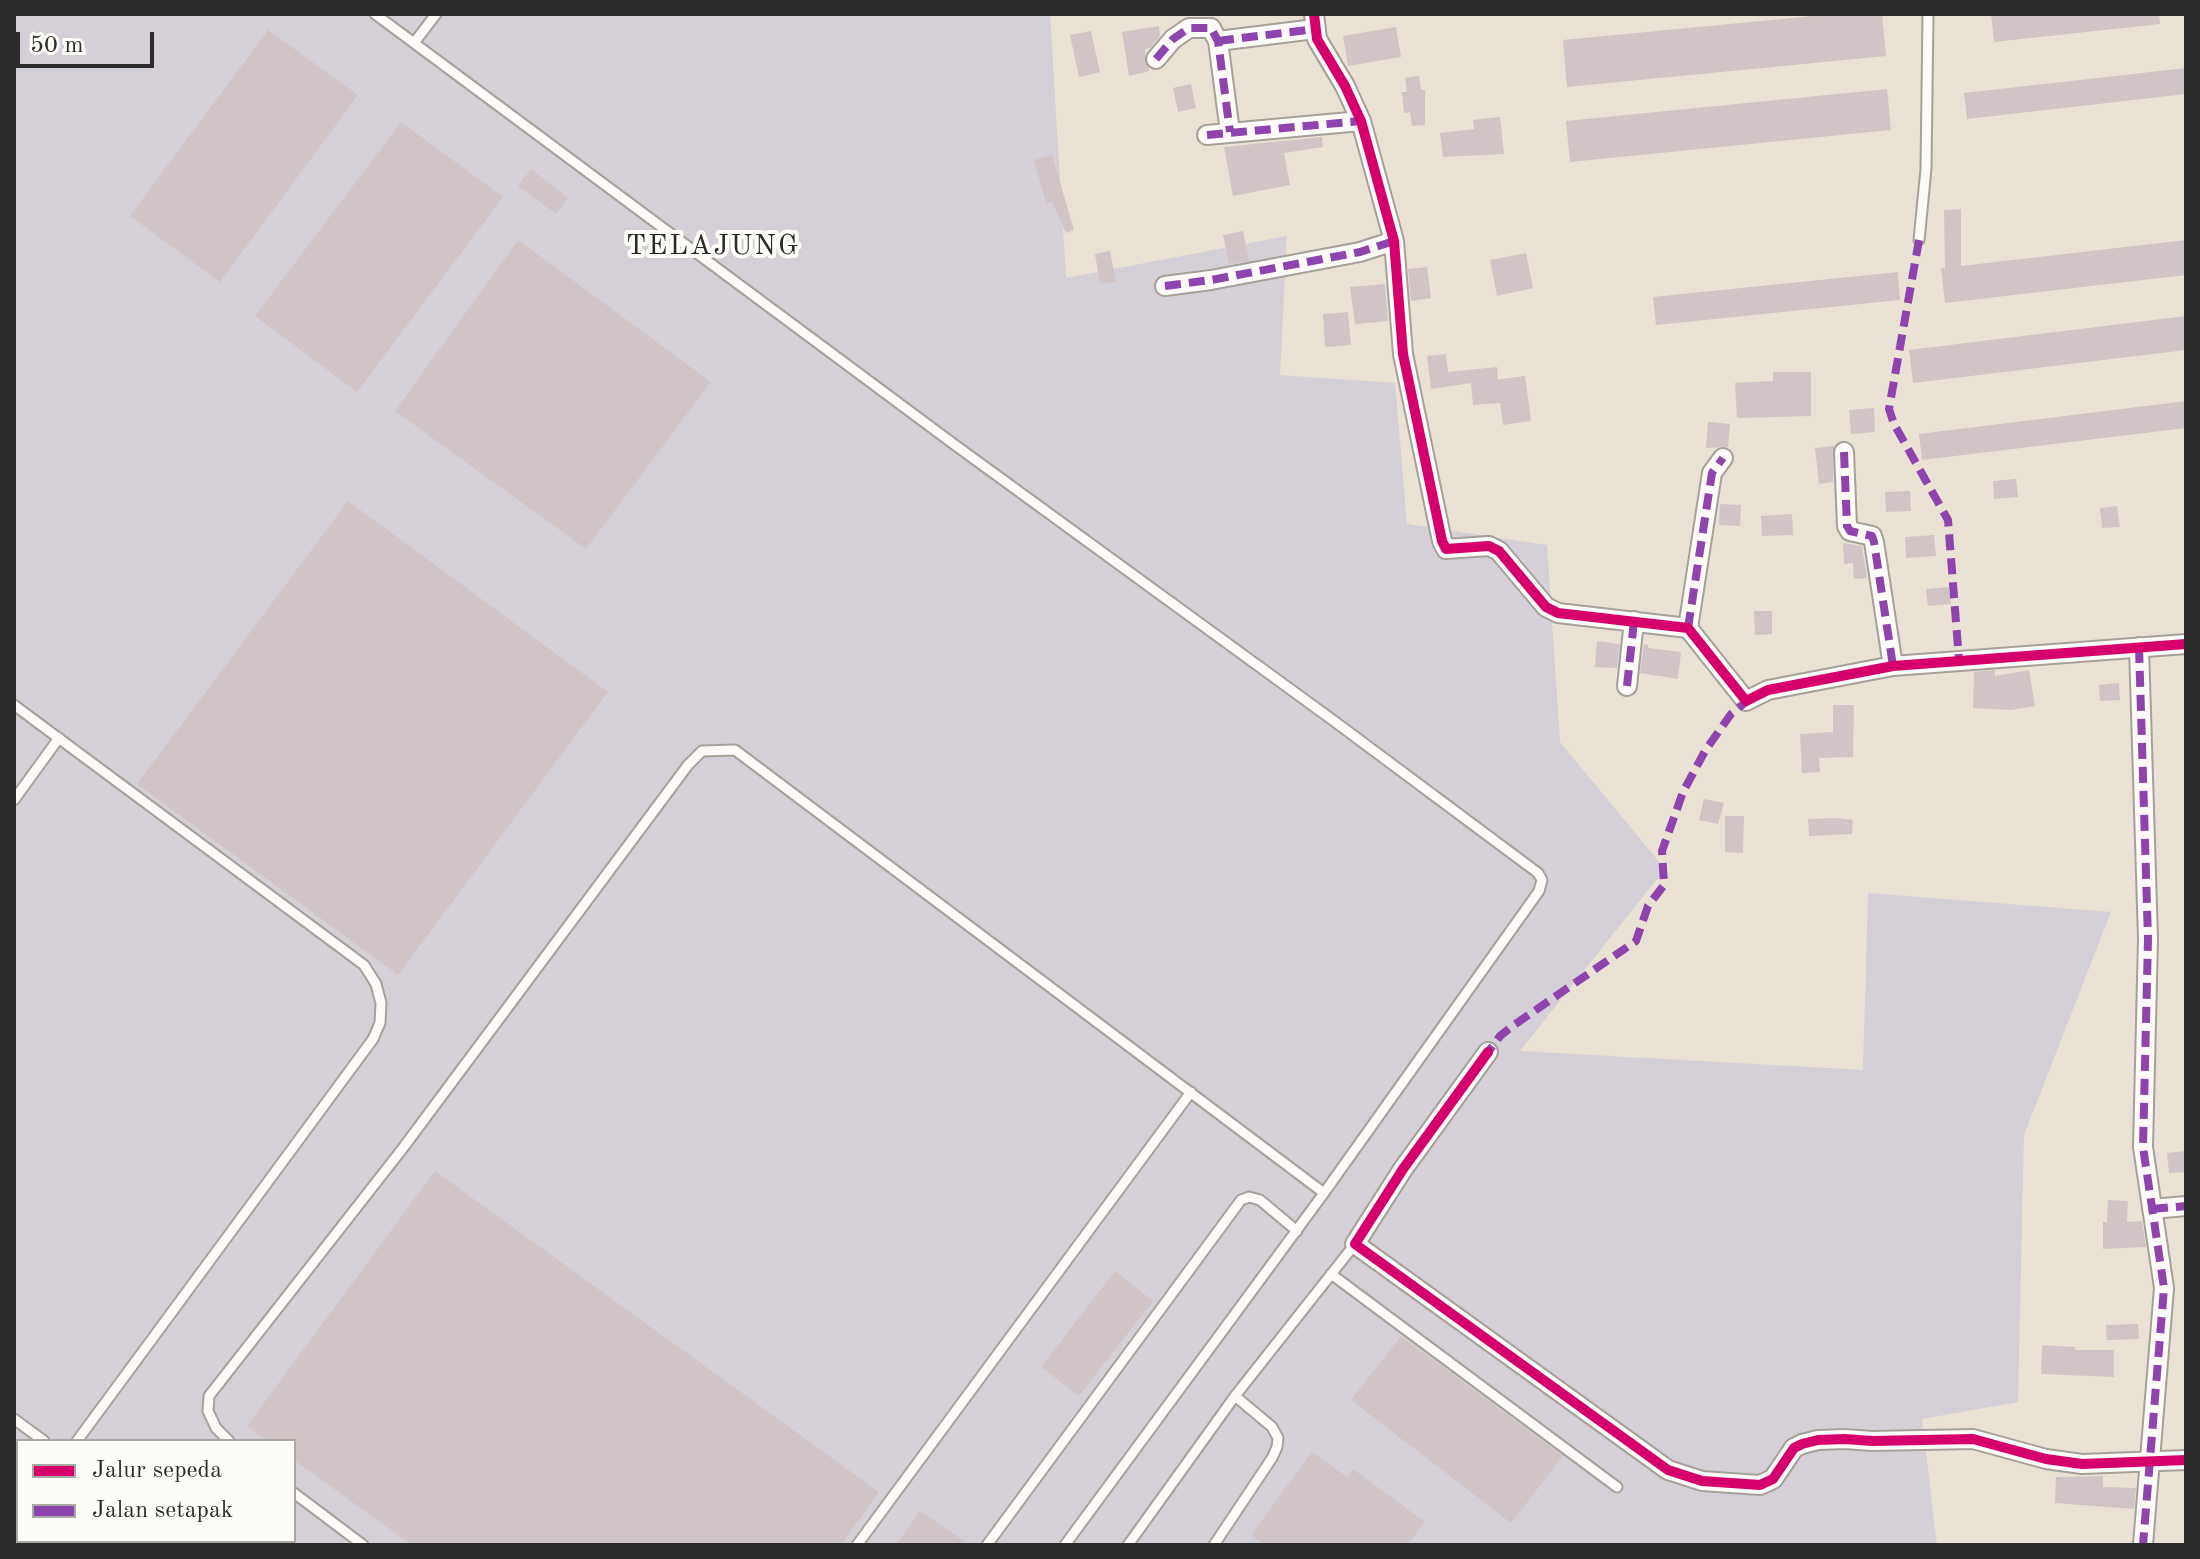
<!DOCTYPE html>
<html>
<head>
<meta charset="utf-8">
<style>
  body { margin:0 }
  #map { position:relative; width:2200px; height:1559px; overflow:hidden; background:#eae2d4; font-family:"Old Standard TT",serif }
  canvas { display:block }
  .frame { position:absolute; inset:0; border:16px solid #2b2b2b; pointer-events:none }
  .legend { position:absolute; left:16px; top:1439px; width:280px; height:104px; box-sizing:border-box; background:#fdfcf7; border:2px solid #a9a8a5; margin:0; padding:10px 14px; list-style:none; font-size:24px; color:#2b2b2b }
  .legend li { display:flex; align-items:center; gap:16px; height:40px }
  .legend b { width:40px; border:2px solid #a9a8a5 }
  .scale { position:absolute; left:16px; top:32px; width:138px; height:36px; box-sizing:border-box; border:4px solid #2b2b2b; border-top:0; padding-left:10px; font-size:24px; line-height:28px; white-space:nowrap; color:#2b2b2b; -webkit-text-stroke:6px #fdfcf7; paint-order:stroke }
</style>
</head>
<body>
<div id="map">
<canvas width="2200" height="1559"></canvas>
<div class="frame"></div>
<ul class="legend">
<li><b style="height:10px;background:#d6006c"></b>Jalur sepeda</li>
<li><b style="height:10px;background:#8e44ad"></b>Jalan setapak</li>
</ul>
<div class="scale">50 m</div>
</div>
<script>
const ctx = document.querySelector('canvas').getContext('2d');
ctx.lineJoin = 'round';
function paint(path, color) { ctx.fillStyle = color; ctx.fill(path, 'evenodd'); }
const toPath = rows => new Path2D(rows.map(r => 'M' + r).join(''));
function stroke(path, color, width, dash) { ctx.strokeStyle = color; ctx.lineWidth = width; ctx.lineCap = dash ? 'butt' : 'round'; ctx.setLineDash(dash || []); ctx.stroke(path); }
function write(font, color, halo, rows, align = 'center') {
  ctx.font = font + ' "Old Standard TT",serif'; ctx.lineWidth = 8; ctx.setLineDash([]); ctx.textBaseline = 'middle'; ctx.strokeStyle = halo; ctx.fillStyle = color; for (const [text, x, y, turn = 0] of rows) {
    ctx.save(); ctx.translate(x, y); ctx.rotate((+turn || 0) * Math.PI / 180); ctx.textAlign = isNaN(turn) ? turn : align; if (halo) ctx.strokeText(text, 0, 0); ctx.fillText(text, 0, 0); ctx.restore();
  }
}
const industrial = toPath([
  [14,14,1050,14,1066,278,1287,236,1280,375,1395,383,1407,524,1547,545,1560,742,1665,869,1520,1051,1863,1070,1868,893,2111,912,2024,1135,2018,1402,1922,1419,1937,1545,14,1545],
  [18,1441,294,1441,294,1541,18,1541]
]);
const building = toPath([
  [1834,14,1882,14,1886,56,1567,87,1563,40],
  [1991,14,2159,14,2160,24,1994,42],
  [1159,26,1160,36,1150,48,1145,49,1145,62,1150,71,1129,76,1122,32],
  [1396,27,1401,57,1348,66,1343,36],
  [268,30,358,95,220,282,130,216],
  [1091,31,1100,72,1079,77,1070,35],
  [2186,68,2186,94,1967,119,1964,93],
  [1419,76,1421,90,1425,90,1425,125,1412,126,1410,112,1404,113,1402,92,1407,92,1405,78],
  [1191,84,1196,108,1178,112,1173,88],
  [1887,89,1891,130,1570,162,1566,121],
  [1500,117,1504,154,1443,157,1440,133,1474,129,1473,120],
  [401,122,503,197,357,392,255,316],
  [1322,137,1323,147,1284,153,1290,185,1233,196,1224,147],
  [1052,155,1074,230,1066,233,1052,202,1046,203,1034,160],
  [531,169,568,198,556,214,518,186],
  [1961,209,1961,266,2186,240,2186,275,1945,303,1941,268,1945,268,1944,210],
  [1243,231,1249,261,1229,264,1223,235],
  [518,240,711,382,586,549,395,411],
  [1110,251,1116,282,1100,284,1095,254],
  [1526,253,1533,288,1497,296,1490,260],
  [1427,267,1431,298,1411,301,1408,269],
  [1898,272,1900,300,1656,325,1653,297],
  [1385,284,1388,321,1355,324,1350,287],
  [1348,312,1351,345,1325,347,1323,314],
  [2186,316,2186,350,1913,383,1909,350],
  [1446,354,1448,372,1497,367,1498,379,1493,380,1525,376,1531,421,1503,425,1500,403,1473,405,1471,383,1431,389,1427,356],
  [1773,372,1811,372,1811,416,1737,418,1735,383,1773,381],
  [2186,401,2186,428,1922,460,1919,434],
  [1874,408,1875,432,1851,434,1849,410],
  [1708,422,1730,424,1728,447,1706,448],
  [1834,446,1833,482,1819,484,1815,448],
  [2016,479,2018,497,1994,499,1993,481],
  [1910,491,1911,511,1886,512,1885,492],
  [348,501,608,692,398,975,137,784],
  [1720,504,1741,505,1740,526,1719,525],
  [2117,506,2120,527,2102,528,2100,508],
  [1792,514,1793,535,1762,536,1761,516],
  [1934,535,1936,556,1906,558,1905,537],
  [1843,543,1862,546,1867,578,1854,579,1853,563,1844,564],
  [1949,587,1951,604,1928,606,1926,589],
  [1754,611,1772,611,1772,634,1755,635],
  [1597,641,1620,644,1617,668,1595,667],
  [1644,644,1648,645,1648,648,1681,652,1678,679,1640,673],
  [1995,670,1995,676,2029,670,2035,706,2011,710,1973,708,1974,672],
  [2119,683,2120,700,2100,701,2099,685],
  [1833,705,1854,705,1853,757,1819,758,1820,772,1802,773,1800,734,1833,732],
  [1704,799,1724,803,1718,824,1699,820],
  [1725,816,1744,816,1743,853,1725,852],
  [1837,818,1853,820,1852,834,1809,836,1808,819],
  [2186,1151,2186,1172,2169,1173,2167,1153],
  [435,1171,879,1492,841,1545,412,1545,294,1460,294,1441,268,1441,247,1426],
  [2108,1200,2128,1201,2127,1222,2142,1221,2146,1247,2103,1249,2103,1222,2107,1222],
  [1115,1271,1153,1301,1079,1396,1041,1367],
  [2138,1324,2139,1339,2107,1340,2106,1325],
  [1401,1336,1563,1456,1511,1523,1351,1400],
  [2042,1345,2075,1347,2075,1350,2114,1350,2114,1377,2041,1374],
  [1312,1452,1347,1477,1353,1469,1425,1522,1407,1545,1265,1545,1251,1535],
  [2103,1476,2103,1487,2136,1488,2134,1509,2055,1503,2056,1477],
  [920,1511,970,1545,896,1545]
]);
const lane = toPath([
  [375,14,955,445,1334,721,1538,873,1542,880,1539,891,1324,1193,1065,1545],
  [414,43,436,14],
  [1919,240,1926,169,1928,14],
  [14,705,364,965,376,984,381,1003,380,1023,373,1039,77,1441],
  [14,800,59,738],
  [1331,1274,1617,1487],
  [14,1419,44,1441],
  [229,1441,216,1428,208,1411,209,1396,403,1148,688,765,702,751,735,750,1324,1193],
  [294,1493,363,1545],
  [14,1523,18,1526],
  [39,1541,44,1545],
  [174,1541,180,1545],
  [74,1545,77,1541],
  [857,1545,1191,1092],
  [987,1545,1241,1200,1249,1197,1260,1200,1297,1231],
  [1128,1545,1235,1396,1355,1244],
  [1214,1545,1272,1458,1277,1447,1278,1438,1272,1427,1235,1396]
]);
const street = toPath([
  [1314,14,1317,39,1345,86,1361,121,1394,241,1403,354,1442,541,1446,549,1489,546,1499,551,1546,607,1558,613,1688,628,1746,701,1768,690,1893,666,2186,644],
  [1218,41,1315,29],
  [1156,59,1173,39,1189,28,1211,28,1218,41,1230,132],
  [1207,135,1361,121],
  [1165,286,1211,280,1360,252,1394,241],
  [1844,452,1847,526,1850,531,1872,536,1874,542,1893,666],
  [1688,628,1712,473,1723,458],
  [2139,647,2148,939,2143,1147,2164,1288,2143,1545],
  [1627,686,1634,621],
  [1488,1052,1403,1169,1355,1244,1668,1470,1702,1481,1760,1485,1773,1479,1794,1448,1802,1444,1818,1440,1845,1439,1872,1441,1973,1439,2046,1459,2082,1464,2186,1460],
  [2152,1209,2186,1206]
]);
const quiet = toPath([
  [1218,41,1315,29],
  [1156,59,1173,39,1189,28,1211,28,1218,41,1230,132],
  [1207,135,1361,121],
  [1919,240,1889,409,1894,424,1948,520,1959,660],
  [1165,286,1211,280,1360,252,1394,241],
  [1844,452,1847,526,1850,531,1872,536,1874,542,1893,666],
  [1688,628,1712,473,1723,458],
  [2139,647,2148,939,2143,1147,2164,1288,2143,1545],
  [1627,686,1634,621],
  [1483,1059,1500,1036,1514,1025,1636,941,1648,906,1664,885,1662,851,1683,792,1705,751,1731,714,1751,698],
  [2152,1209,2186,1206]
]);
const cycleway = toPath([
  [1314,14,1317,39,1345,86,1361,121,1394,241,1403,354,1442,541,1446,549,1489,546,1499,551,1546,607,1558,613,1688,628,1746,701,1768,690,1893,666,2186,644],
  [1488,1052,1403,1169,1355,1244,1668,1470,1702,1481,1760,1485,1773,1479,1794,1448,1802,1444,1818,1440,1845,1439,1872,1441,1973,1439,2046,1459,2082,1464,2186,1460]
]);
const quarterNames = [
  ["TELAJUNG",713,247]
];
paint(industrial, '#d5d0d8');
paint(building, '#d0c4c6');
stroke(lane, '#a5a199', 13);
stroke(street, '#a5a199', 22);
stroke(lane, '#fcfbf9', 9);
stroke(street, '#fcfbf9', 18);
stroke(quiet, '#8e44ad', 8, [16, 8]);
stroke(cycleway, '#d6006c', 10);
ctx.letterSpacing = '2px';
write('28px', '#2b2b2b', '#fdfcf7', quarterNames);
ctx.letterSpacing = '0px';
</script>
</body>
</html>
